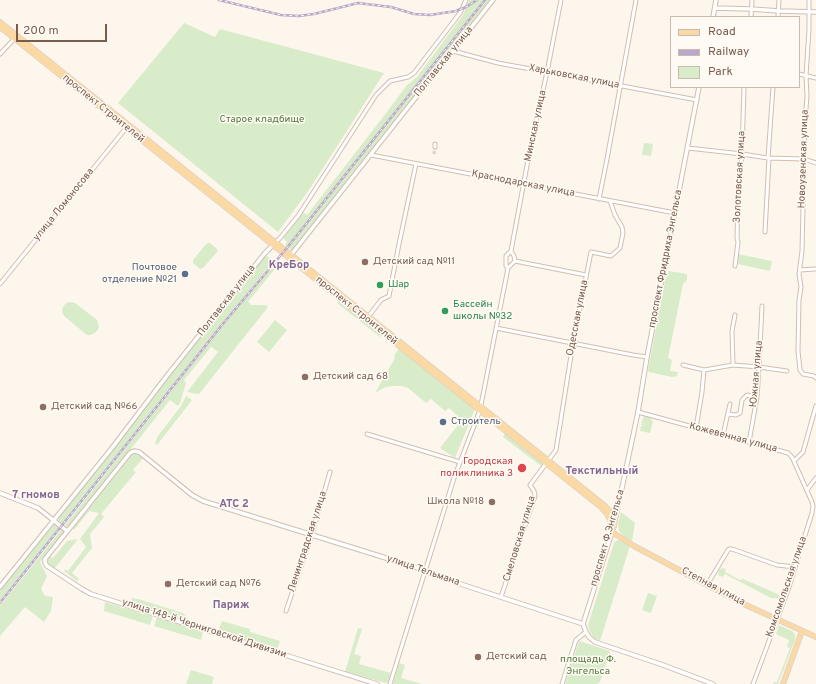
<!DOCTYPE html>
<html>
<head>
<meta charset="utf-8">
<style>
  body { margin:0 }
  #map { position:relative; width:816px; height:684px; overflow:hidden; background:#fdf6ec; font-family:Overpass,sans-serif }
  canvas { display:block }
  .legend { position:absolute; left:670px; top:16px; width:130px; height:72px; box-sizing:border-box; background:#fffaf3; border:1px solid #cabbb1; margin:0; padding:5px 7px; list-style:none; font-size:12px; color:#7a5c4d }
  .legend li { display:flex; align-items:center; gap:8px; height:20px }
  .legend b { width:20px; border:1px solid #cabbb1 }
  .scale { position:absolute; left:16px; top:24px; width:91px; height:18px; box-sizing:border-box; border:2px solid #7a5c4d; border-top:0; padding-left:5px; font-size:12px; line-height:14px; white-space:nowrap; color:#7a5c4d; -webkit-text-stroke:3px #fffaf3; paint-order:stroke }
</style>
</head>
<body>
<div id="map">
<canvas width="816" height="684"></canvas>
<ul class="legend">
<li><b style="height:5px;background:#fbd9a5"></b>Road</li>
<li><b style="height:5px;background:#b9a8c9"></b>Railway</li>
<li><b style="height:11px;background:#d8ecc9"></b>Park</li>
</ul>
<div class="scale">200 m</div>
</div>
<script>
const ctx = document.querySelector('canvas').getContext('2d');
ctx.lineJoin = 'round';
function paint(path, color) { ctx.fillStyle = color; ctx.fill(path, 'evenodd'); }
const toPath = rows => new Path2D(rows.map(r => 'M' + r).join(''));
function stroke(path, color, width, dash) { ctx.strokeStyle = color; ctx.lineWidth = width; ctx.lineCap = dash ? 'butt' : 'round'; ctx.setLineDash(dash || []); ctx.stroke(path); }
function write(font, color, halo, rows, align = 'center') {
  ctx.font = font + ' Overpass,sans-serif'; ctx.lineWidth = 3; ctx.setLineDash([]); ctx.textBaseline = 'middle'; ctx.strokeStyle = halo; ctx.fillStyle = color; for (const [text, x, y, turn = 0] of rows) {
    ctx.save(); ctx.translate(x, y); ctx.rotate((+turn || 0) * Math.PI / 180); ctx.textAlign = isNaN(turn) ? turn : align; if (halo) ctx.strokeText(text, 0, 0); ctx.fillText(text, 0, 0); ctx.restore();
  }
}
const green = toPath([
  [469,0,491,0,292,251,285,245,287,242,283,238,303,212,307,215,387,112,406,86,417,77,463,15],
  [184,23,215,37,220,29,384,73,309,190,278,232,118,103],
  [644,143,653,144,651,156,642,155],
  [208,243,210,243,216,248,218,251,203,268,200,269,193,263,193,260,206,244],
  [738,254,772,261,770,271,738,264],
  [265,255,273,261,63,524,59,521,59,517,117,441],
  [276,261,279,264,248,302,251,305,265,305,268,307,199,394,187,392,218,352,208,344],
  [669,271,687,274,687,280,683,284,668,358,672,360,670,371,678,372,677,376,672,377,649,372,648,370,666,276],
  [339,300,382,334,380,337,337,303],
  [70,302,75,303,97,320,98,323,99,328,95,333,90,335,87,335,64,316,62,312,63,307,66,303],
  [275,320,287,330,269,352,257,342],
  [208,344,211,347,184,380,186,383,180,403,178,406,170,400,70,525,67,526,65,525],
  [399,348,475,409,455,458,440,448,462,420,449,408,445,411,431,399,426,403,408,388,402,386,392,386,386,387,375,393,395,358,394,356],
  [186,396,192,400,157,445,155,443,158,436,181,406],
  [644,415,652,417,651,420,653,421,650,433,640,431,641,426,646,426,641,425],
  [505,433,543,463,541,466,503,437],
  [135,454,136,454,143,458,133,470,136,472,101,514,104,517,90,534,92,548,72,573,79,579,77,581,64,571,65,569,68,571,86,547,80,539,99,513,89,511,74,530,73,528,132,455],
  [621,512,635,523,632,541,625,537,619,531,618,523],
  [54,524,55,524,60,527,0,602,0,591],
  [62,529,63,532,63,534,40,562,47,576,41,589,45,596,53,597,51,611,44,622,25,607,0,636,0,606],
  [78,539,54,569,49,566,47,562,50,556,53,558,67,541],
  [618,540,621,541,630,546,600,641,594,638,590,632,588,625,613,546,614,542],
  [722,568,726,569,725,572,740,580,743,579,782,596,780,599,776,598,771,598,725,574,723,577,718,575,719,570],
  [648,593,657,596,651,613,642,610],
  [132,598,138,599,183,613,188,618,184,620,130,604],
  [105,602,153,616,150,625,104,611],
  [157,617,203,631,201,640,154,626],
  [222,621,250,629,250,632,280,641,277,650,218,632],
  [779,625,792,631,795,634,795,640,778,684,773,684,774,682,777,682,790,648,787,647,789,640,776,634],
  [358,628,362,629,354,654,361,656,359,664,391,673,388,682,386,683,345,672],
  [579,641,610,651,600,682,597,684,565,684],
  [399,663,405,665,401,678,422,684,393,684],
  [191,670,214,677,212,684,186,684]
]);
const minorTunnel = toPath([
  [434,154,435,147]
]);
const minor = toPath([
  [809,0,809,29,806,76,807,96,805,121,802,251,799,274,801,287,799,300,798,351,800,370,803,374,814,376,816,378],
  [751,17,752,0],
  [778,17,779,0],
  [453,51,498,63,547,72,697,100],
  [0,54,15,38],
  [799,74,816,78],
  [435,147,435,144],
  [688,148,742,154,768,158,804,159,816,163],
  [371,155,675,213],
  [768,158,773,87],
  [599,199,607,159,636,0],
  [765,232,769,158],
  [275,243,280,238,298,216,376,95,390,81,408,77,414,73,460,13,466,0],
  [515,261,586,275],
  [735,266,738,242,737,238,738,198,742,154,744,87],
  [508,268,515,261,514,256,511,251],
  [800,270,815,269],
  [0,284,126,128],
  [368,317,381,300,389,296,399,244,416,164],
  [496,328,633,355,647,357],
  [683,365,704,370,733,365,759,367,787,371],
  [733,365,732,331,735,315],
  [638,412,781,451,788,453,792,457,812,502,813,506,812,513,788,590,753,684],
  [728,414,736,415,740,413,742,400,747,395,757,397],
  [696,428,702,392,704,370],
  [367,434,460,462],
  [723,435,730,404],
  [749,442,757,397,759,367,762,306],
  [794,461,803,452,816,406],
  [807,490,816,478],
  [707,585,728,550,729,549,732,549,777,565,795,567],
  [501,597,535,496,534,491,530,485,556,450,573,343,591,252,611,256,620,248,623,233,622,227,615,215,610,201],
  [286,611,312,534,330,472],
  [390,684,454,478,480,410,508,268,506,266,506,256,511,251,531,144,547,72,561,0],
  [562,684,576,640,586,632]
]);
const tertiary = toPath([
  [715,8,751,9,779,11,816,12],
  [713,17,716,0],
  [291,255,493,0],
  [0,493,38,508,67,531],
  [615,520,619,502,638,412,647,357,699,87],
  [0,587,112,448,166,377,265,253,273,245],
  [583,624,612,532],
  [377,684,91,594,82,589,47,566,45,563,45,559,130,453,134,451,139,452,192,495,203,501,418,568,433,575,577,622,583,624,586,632,589,637,595,642,663,665,713,684]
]);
const primary = toPath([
  [0,22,604,505,609,510,615,520,612,532,634,546,713,588,748,606,816,637],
  [0,27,602,508,607,514,614,526],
  [783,684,802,631]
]);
const rail = toPath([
  [219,0,281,15,299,16,314,14,358,3,391,7,414,14,430,15,456,11,466,7,477,0],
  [0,603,222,325,286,249,485,0]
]);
const markers = [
  [365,262,4,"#8d6e63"],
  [185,274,4,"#5c6f8a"],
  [380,285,4,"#2e9e5b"],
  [445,311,4,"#2e9e5b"],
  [305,377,4,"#8d6e63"],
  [43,407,4,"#8d6e63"],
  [443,422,4,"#5c6f8a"],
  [522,468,5,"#e0444e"],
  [492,502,4,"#8d6e63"],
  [168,584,4,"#8d6e63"],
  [478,657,4,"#8d6e63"]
];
const streetNames = [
  ["Полтавская улица",444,62,-51],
  ["Харьковская улица",574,77,11],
  ["проспект Строителей",103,109,39],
  ["Минская улица",536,126,-78],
  ["Новоузенская улица",804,159,-88],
  ["Золотовская улица",740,177,-87],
  ["Краснодарская улица",523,184,11],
  ["улица Ломоносова",64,205,-51],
  ["проспект Фридриха Энгельса",666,259,-79],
  ["Полтавская улица",227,301,-52],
  ["проспект Строителей",356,311,39],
  ["Одесская улица",578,318,-79],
  ["Южная улица",757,374,-85],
  ["Кожевенная улица",733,438,15],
  ["проспект Ф.Энгельса",608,538,-74],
  ["Смеловская улица",520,539,-73],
  ["Ленинградская улица",308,542,-72],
  ["улица Тельмана",423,571,19],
  ["Степная улица",713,587,28],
  ["Комсомольская улица",787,587,-71],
  ["улица 148-й Черниговской Дивизии",204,629,18]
];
const parkNames = [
  ["Старое кладбище",262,120],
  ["площадь Ф.",588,660],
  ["Энгельса",588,672]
];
const educationNames = [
  ["Детский сад №11",373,262],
  ["Детский сад 68",313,377],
  ["Детский сад №66",51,407],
  ["Школа №18",484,502,"right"],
  ["Детский сад №76",176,584],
  ["Детский сад",486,657]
];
const serviceNames = [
  ["Почтовое",177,268],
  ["отделение №21",177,280],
  ["Строитель",451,422,"left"]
];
const leisureNames = [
  ["Шар",388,285],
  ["Бассейн",453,305],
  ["школы №32",453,317]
];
const healthNames = [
  ["Городская",513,462],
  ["поликлиника 3",513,474]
];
const neighbourhoodNames = [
  ["КреБор",289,266],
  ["Текстильный",602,472],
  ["7 гномов",36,496],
  ["АТС 2",234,505],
  ["Париж",231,606]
];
paint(green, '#d8ecc9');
stroke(minorTunnel, '#dcd0c4', 3, [3, 1.5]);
stroke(minor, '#d1beb0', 5);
stroke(tertiary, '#d1beb0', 5.5);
stroke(primary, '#dad1cd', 6);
stroke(minor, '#fff', 3);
stroke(tertiary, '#fff', 3.5);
stroke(primary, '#fbd9a5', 4.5);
stroke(rail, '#b9a8c9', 2.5);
stroke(rail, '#fffaf3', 1, [3]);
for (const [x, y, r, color] of markers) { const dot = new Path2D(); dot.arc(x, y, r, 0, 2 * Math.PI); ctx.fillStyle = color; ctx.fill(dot); stroke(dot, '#fffaf3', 1.5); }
write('10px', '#7a5c4d', '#fffaf3', streetNames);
write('10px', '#537a41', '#fffaf3', parkNames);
write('10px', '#785e54', '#fffaf3', educationNames, 'left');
write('10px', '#4e5e75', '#fffaf3', serviceNames, 'right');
write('10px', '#27864d', '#fffaf3', leisureNames, 'left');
write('10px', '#be3a42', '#fffaf3', healthNames, 'right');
write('bold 11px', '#846695', '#fffaf3', neighbourhoodNames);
</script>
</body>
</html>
